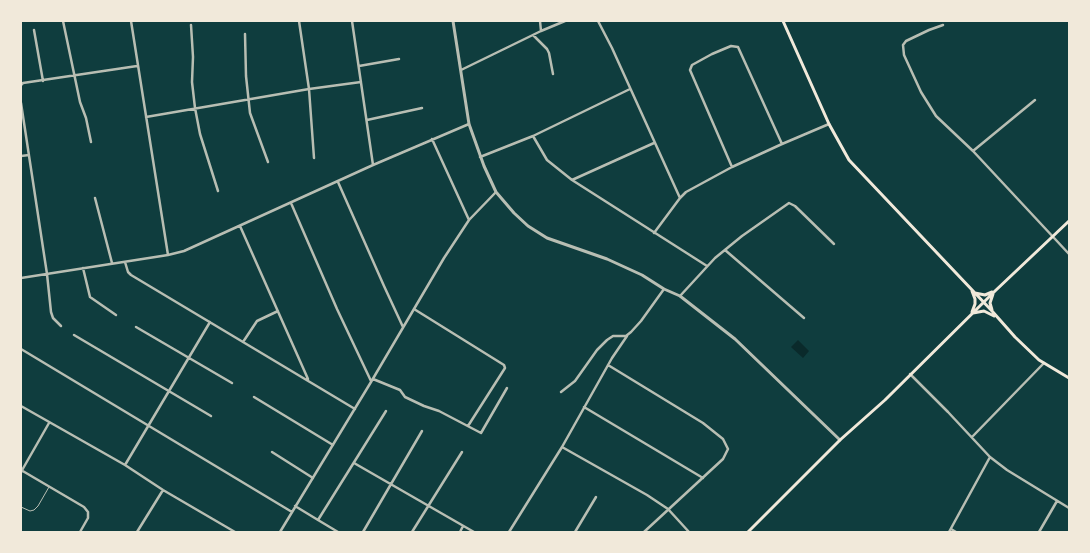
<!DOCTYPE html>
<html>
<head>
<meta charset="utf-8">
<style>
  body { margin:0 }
  #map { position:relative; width:1090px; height:553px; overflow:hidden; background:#0f3d3e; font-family:Poppins,sans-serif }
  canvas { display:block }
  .frame { position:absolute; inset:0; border:22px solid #f1e9da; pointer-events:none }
</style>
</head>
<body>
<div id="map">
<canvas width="1090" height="553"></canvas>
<div class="frame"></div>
</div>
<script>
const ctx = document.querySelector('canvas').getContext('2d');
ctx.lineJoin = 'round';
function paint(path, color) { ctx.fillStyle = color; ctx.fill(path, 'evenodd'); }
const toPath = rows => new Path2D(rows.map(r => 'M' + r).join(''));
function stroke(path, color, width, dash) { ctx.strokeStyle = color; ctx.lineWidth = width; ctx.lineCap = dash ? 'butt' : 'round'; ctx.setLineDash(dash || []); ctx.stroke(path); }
const water = toPath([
  [798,340,809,351,803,358,791,347]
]);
const service = toPath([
  [21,507,30,511,34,510,38,506,49,487]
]);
const minor = toPath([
  [63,21,80,102,86,118,91,142],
  [131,21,168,255],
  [299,21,309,89,314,158],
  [352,21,373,165],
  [540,21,541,31],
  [598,21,612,48,680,198],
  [191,25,193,57,192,82,195,108,200,134,218,191],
  [943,25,929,30,906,41,903,45,904,55,921,92,936,116,973,151,1069,254],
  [34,30,43,81],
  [245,34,246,76,250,113,268,162],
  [533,35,547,49,549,53,553,74],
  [359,66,399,59],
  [461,70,541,31,565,21],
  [21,85,23,83,137,66],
  [21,103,47,274,51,312,53,318,61,326],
  [146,117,309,89,361,82],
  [367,120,422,108],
  [533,136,547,160,572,180,707,266],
  [432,139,469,220],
  [973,151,1035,100],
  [21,156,29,155],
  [480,157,533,136,630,89],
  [732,167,690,70,692,65,712,54,731,46,738,47,782,144],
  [572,180,654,143],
  [338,182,384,286,403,327],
  [95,198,112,263],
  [291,203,337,309,371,381],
  [240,226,308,379],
  [654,233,680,198,686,192,732,167,782,144,829,124],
  [725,250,804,318],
  [125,262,128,272,131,275,355,409],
  [83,268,90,297,116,315],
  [21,278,168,255,184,251,373,165,469,124],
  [680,296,715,258,742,236,789,203,795,206,834,244],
  [414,309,504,365,505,368,468,426],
  [136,327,232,383],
  [74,335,211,416],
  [243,342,257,321,278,311],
  [21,349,292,512],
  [608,365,703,423,723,439,728,449,723,459,644,532],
  [910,374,948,412,990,457,1007,470,1069,508],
  [373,379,400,390,405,397,424,406,439,411,481,433,507,388],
  [561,392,575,381,597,350,607,340,613,336,626,336,631,332,641,321,664,289],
  [254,397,333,445],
  [21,406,125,465,163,490,235,532],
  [584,407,703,478],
  [972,437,1044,363],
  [562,447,647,495,668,509,689,532],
  [272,452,313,478],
  [354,463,474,532],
  [125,465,210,322],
  [21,470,84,507,88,512,88,518,80,532],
  [21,472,49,423],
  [295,506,318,520],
  [951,529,956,532],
  [137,532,163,490],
  [280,532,371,382,444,258,469,220,496,192],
  [338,532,318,520,386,411],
  [363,532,422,431],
  [412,532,462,452],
  [460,532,463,526],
  [509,532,562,447,612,358,627,336],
  [575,532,596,497],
  [949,532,990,457],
  [1039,532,1057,501]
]);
const tertiary = toPath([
  [453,21,469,124,484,166,496,192,514,213,528,226,547,238,607,259,642,275,664,289,680,296,735,339,840,440]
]);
const secondary = toPath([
  [783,21,829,124,849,160,992,311,1015,337,1039,360,1069,378],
  [972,291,975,299,975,304,972,312],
  [975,293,985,295,992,292],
  [992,310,990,303,993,294],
  [973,313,984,311,994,316],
  [748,532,840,440,885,400,995,291,1069,221]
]);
paint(water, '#0a2a2b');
stroke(service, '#b8beb3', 1);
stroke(minor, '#b8beb3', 2.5);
stroke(tertiary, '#b8beb3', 3);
stroke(secondary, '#f1e9da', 3);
</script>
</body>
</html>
